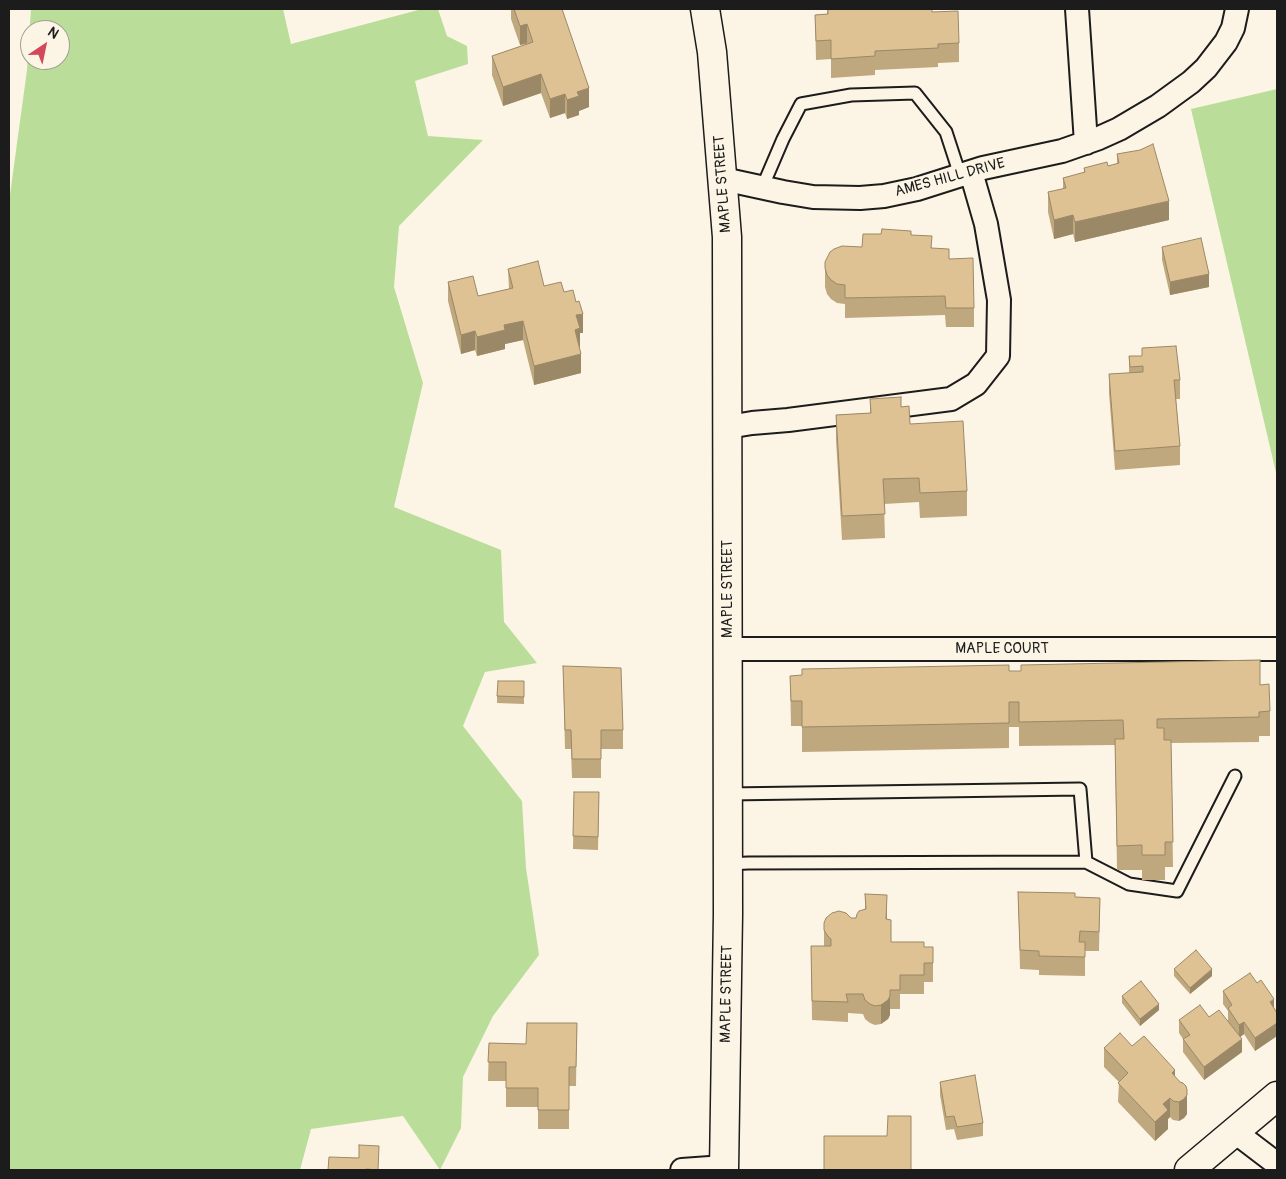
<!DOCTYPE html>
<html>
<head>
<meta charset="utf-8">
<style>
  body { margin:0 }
  #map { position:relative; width:1286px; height:1179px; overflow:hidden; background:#fcf5e5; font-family:Pangolin,sans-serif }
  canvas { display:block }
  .frame { position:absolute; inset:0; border:10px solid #1c1c1c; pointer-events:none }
  .north { position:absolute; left:20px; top:20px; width:50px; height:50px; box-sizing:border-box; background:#fcf5e5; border:1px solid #a29e95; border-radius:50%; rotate:34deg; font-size:14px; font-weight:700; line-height:20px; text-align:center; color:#1c1c1c }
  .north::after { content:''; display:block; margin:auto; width:18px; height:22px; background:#d1495b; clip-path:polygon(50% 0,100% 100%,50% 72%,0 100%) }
</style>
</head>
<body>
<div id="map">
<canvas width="1286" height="1179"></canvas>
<div class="frame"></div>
<div class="north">N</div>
</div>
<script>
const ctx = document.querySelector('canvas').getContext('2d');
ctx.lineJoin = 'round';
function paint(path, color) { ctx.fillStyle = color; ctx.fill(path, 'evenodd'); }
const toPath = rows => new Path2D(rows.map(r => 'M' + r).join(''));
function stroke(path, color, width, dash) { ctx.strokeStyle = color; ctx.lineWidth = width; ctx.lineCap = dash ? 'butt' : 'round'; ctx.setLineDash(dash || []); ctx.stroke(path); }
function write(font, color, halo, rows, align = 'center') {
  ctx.font = font + ' Pangolin,sans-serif'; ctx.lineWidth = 4.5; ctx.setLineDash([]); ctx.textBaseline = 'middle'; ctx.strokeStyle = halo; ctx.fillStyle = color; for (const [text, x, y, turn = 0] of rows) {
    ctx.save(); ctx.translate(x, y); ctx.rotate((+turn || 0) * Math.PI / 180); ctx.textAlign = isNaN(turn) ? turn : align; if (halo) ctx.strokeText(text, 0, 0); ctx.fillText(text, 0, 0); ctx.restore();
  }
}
const green = toPath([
  [31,9,283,9,291,44,422,9,438,9,447,36,467,46,468,64,415,81,428,136,483,140,399,226,394,287,423,383,394,507,501,550,504,622,537,663,485,672,463,726,522,801,526,868,539,955,493,1016,463,1077,461,1128,440,1170,403,1116,311,1129,300,1170,9,1170,9,202,27,70],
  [30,30,60,30,60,60,30,60],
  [1277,89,1277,477,1191,109]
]);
const lane = toPath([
  [762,188,783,139,801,104,851,95,915,93,946,132,960,175],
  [1086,862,1129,884,1177,891,1235,776],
  [728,864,748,863,1086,862,1080,789,728,794]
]);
const street = toPath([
  [1077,9,1086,143],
  [723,179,783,192,813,197,860,198,884,196,917,189,983,168,1062,151,1099,138,1119,129,1158,106,1191,82,1206,68,1226,42,1233,28,1237,9],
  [728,427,752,423,788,420,951,399,976,384,998,356,999,300,986,224,971,172],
  [728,649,1277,649],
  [1235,1132,1277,1164],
  [682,1170,724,1167]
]);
const secondary = toPath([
  [705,9,712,52,727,237,728,914,724,1170],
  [1189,1170,1277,1096]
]);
const wall = toPath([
  [511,9,562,9,589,107,579,111,579,115,567,119,565,113,550,118,541,93,503,106,492,75,492,56,527,44,520,45,511,19],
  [827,9,932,9,932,12,959,43,959,62,938,63,938,67,875,70,875,75,831,78,831,59,816,60,815,15,827,14],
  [1117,154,1169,220,1075,242,1073,234,1054,239,1048,212,1048,192,1063,189,1063,178,1084,173,1084,168,1108,166,1117,164],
  [911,235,949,258,974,308,974,327,946,327,945,315,845,318,845,304,837,303,831,299,827,294,825,287,825,262,862,247],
  [1162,247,1209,287,1170,295,1162,260],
  [508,269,544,286,564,292,583,333,580,333,579,348,581,373,534,385,523,340,505,344,505,349,477,356,475,350,461,354,448,301,448,282,478,296,509,289],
  [1129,356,1180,380,1180,399,1176,399,1180,446,1180,465,1115,470,1109,393,1109,374,1129,373],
  [870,399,901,407,910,424,967,491,967,516,920,518,919,502,884,504,885,538,842,540,836,440,836,415,870,413],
  [563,666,623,730,623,749,601,749,601,778,572,778,571,749,565,749],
  [1009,671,1260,685,1270,711,1270,736,1259,736,1259,742,1171,743,1173,867,1165,867,1165,880,1142,880,1142,870,1117,870,1115,745,1019,746,1019,727,1009,727,1009,748,802,752,802,726,791,726,790,676],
  [524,681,524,704,497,703,497,696],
  [574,792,599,792,598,850,573,849],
  [1018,892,1075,897,1100,898,1099,951,1085,951,1085,976,1039,975,1039,970,1020,969],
  [865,894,887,914,887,919,891,942,924,947,933,947,933,982,924,982,924,994,900,994,900,1009,890,1009,890,1015,888,1019,881,1024,875,1025,870,1023,865,1019,863,1014,848,1013,848,1022,812,1020,811,946,824,946,824,923,851,918,856,918,865,909],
  [1174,969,1212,976,1190,994,1174,976],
  [1223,991,1274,1007,1277,1013,1277,1036,1255,1051,1244,1034,1240,1037,1242,1052,1204,1080,1183,1052,1183,1039,1179,1033,1179,1020,1209,1017,1228,1021,1228,1011,1223,1004],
  [1122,996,1159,1010,1140,1026,1122,1003],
  [577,1023,576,1086,569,1086,569,1129,538,1129,538,1107,506,1107,506,1081,488,1081,489,1043,526,1044],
  [1132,1046,1175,1077,1187,1109,1187,1114,1184,1118,1179,1121,1173,1120,1170,1117,1168,1119,1168,1129,1155,1141,1118,1102,1119,1082,1104,1067,1104,1048],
  [940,1082,983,1123,983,1136,957,1140,954,1129,946,1130,940,1095]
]);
const shadedWall = toPath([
  [527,24,527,43,520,45,520,26],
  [541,74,541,93,503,106,503,87],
  [589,88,589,107,579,111,579,115,567,119,567,100,577,92],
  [565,94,565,113,550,118,550,99],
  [1169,201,1169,220,1075,242,1075,222],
  [1073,215,1073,234,1054,239,1054,220],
  [1209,274,1209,287,1170,295,1170,282],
  [583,314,583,333,580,333,580,348,575,349,575,330,576,315],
  [523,321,523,340,505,344,505,349,477,356,477,337,504,325],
  [475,331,475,350,461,354,461,335],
  [581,354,581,373,534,385,534,366],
  [887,895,887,914,886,938,886,919],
  [1212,969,1212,976,1190,994,1190,988],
  [890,990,890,1015,888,1019,881,1024,881,1005],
  [1274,999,1274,1012,1270,1002],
  [1159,1004,1159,1010,1140,1026,1140,1019],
  [1244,1022,1244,1034,1239,1038,1239,1025],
  [1277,1023,1277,1036,1255,1051,1255,1038],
  [1242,1039,1242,1052,1204,1080,1204,1067],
  [1175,1070,1175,1089,1172,1073],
  [1187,1090,1187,1114,1184,1118,1179,1121,1179,1102],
  [1170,1098,1170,1117,1168,1119,1168,1129,1155,1141,1155,1122,1163,1104]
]);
const building = toPath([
  [514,9,562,9,589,88,577,92,579,96,567,100,565,94,550,99,541,74,503,87,492,56,533,42,527,24,520,26,514,9],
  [828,9,932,9,932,12,958,11,959,43,938,44,938,48,875,51,875,56,831,59,831,40,816,41,815,15,828,14,828,9],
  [1153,144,1169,201,1075,222,1073,215,1054,220,1048,192,1066,188,1063,178,1085,172,1084,168,1107,162,1108,166,1119,163,1117,154,1140,150,1153,144],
  [882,229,911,231,911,235,932,236,931,248,949,249,949,259,973,258,974,308,946,308,945,296,845,298,845,285,837,284,831,280,827,275,825,268,825,262,830,252,834,249,842,246,862,247,863,234,881,234,882,229],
  [1201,238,1209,274,1170,282,1162,247,1201,238],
  [538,261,544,286,561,282,564,292,573,290,576,302,579,301,583,314,576,315,580,328,575,330,581,354,534,366,523,321,504,325,505,330,477,337,475,331,461,335,448,282,473,276,478,296,513,288,508,269,538,261],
  [1176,346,1180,380,1174,380,1180,446,1115,451,1109,374,1143,372,1143,366,1130,367,1129,356,1142,356,1142,348,1176,346],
  [901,397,901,407,909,406,910,424,963,421,967,491,920,493,919,478,883,479,885,514,842,516,836,415,871,413,870,399,901,397],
  [1260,660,1260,685,1269,684,1270,711,1259,712,1259,717,1157,719,1157,728,1164,728,1164,740,1171,740,1173,842,1165,842,1165,855,1142,855,1142,845,1117,846,1115,739,1124,739,1123,720,1019,722,1019,702,1009,702,1009,723,802,727,802,701,791,701,790,676,802,675,802,669,1009,665,1009,671,1021,671,1021,665,1260,660],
  [563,666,621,668,623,730,601,730,601,759,572,759,571,730,565,730,563,666],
  [498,681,524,681,524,697,497,696,498,681],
  [574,792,599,792,598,837,573,836,574,792],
  [1018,892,1075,893,1075,897,1100,898,1099,932,1080,931,1079,942,1085,942,1085,957,1039,956,1039,951,1020,950,1018,892],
  [865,894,887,895,886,919,891,920,891,942,924,942,924,947,933,947,933,963,924,963,924,975,900,975,900,990,890,990,890,996,888,1000,881,1005,875,1006,870,1004,865,1000,863,994,846,994,848,1002,812,1001,811,946,831,946,831,939,827,935,824,930,824,923,826,918,832,913,839,911,846,913,851,918,856,918,857,914,859,911,866,909,865,894],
  [1196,950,1212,969,1190,988,1174,969,1196,950],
  [1250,973,1257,983,1261,980,1274,999,1270,1002,1277,1013,1277,1023,1255,1038,1244,1022,1239,1025,1228,1008,1232,1005,1223,991,1250,973],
  [1141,981,1159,1004,1140,1019,1122,996,1141,981],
  [1200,1005,1209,1017,1219,1010,1242,1039,1204,1067,1183,1039,1190,1035,1179,1020,1200,1005],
  [527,1023,577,1023,576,1067,569,1067,569,1110,538,1110,538,1088,506,1088,506,1062,488,1062,489,1043,526,1044,527,1023],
  [1120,1033,1132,1046,1144,1036,1175,1070,1172,1073,1180,1082,1183,1083,1186,1086,1187,1090,1187,1095,1184,1099,1179,1102,1173,1101,1170,1098,1163,1104,1168,1110,1155,1122,1118,1083,1128,1073,1104,1048,1120,1033],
  [975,1075,983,1123,957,1127,954,1116,946,1117,940,1082,975,1075],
  [888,1116,911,1116,911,1170,824,1170,824,1136,887,1136,888,1116],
  [359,1145,379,1146,378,1170,366,1169,366,1170,328,1170,329,1157,359,1158,359,1145]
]);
const streetNames = [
  ["AMES HILL DRIVE",950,178,-15],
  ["MAPLE STREET",723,184,-94],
  ["MAPLE STREET",728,589,-90],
  ["MAPLE COURT",1002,649],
  ["MAPLE STREET",727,994,-89]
];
paint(green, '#bade99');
stroke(lane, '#1c1c1c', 15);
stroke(street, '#1c1c1c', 26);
stroke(secondary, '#1c1c1c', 31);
stroke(lane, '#fcf5e5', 11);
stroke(street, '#fcf5e5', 22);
stroke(secondary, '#fcf5e5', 28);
paint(wall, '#bfa77e');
paint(shadedWall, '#9b8867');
paint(building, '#dec293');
stroke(building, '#9b8867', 1);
write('15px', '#1c1c1c', '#fcf5e5', streetNames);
</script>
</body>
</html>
